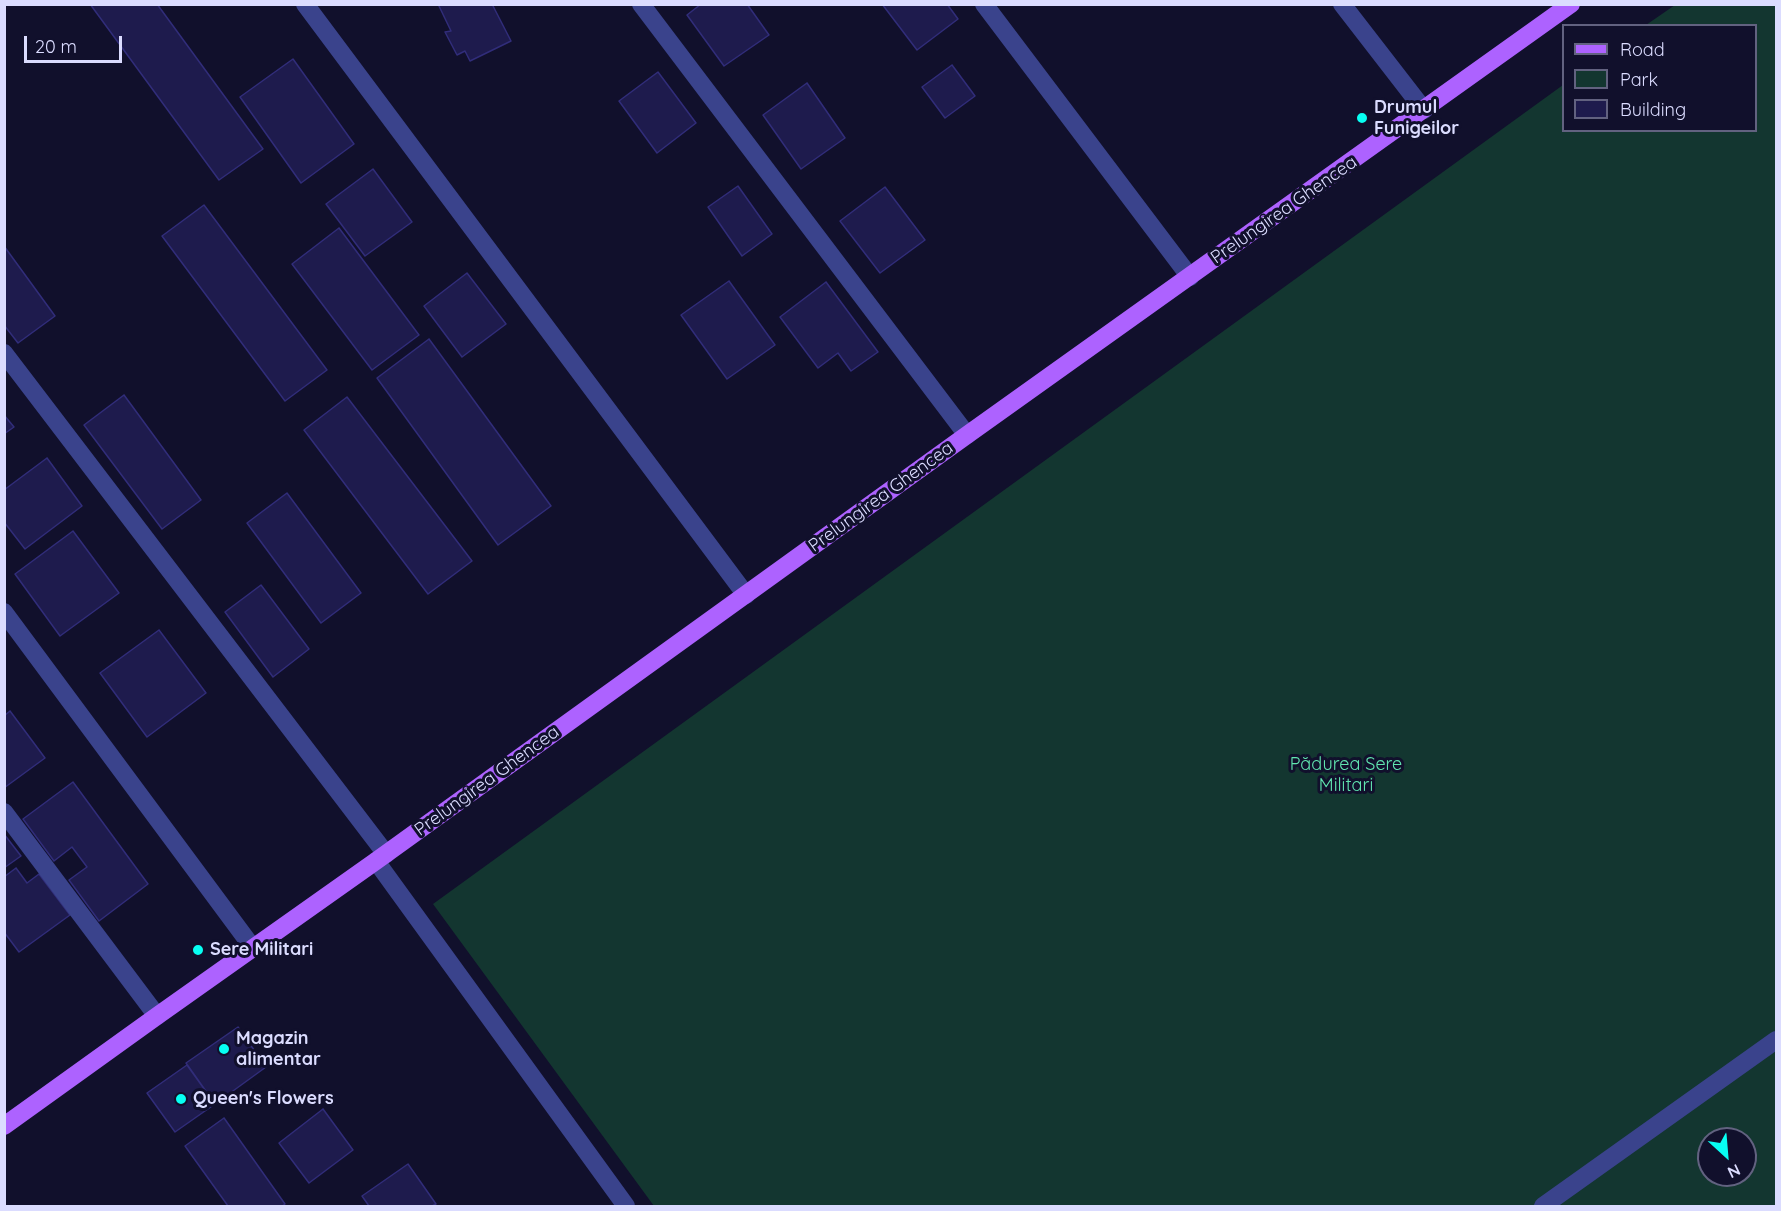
<!DOCTYPE html>
<html>
<head>
<meta charset="utf-8">
<style>
  body { margin:0 }
  #map { position:relative; width:1781px; height:1211px; overflow:hidden; background:#11102c; font-family:Quicksand,sans-serif }
  canvas { display:block }
  .frame { position:absolute; inset:0; border:6px solid #dbdcff; pointer-events:none }
  .legend { position:absolute; left:1562px; top:24px; width:195px; height:108px; box-sizing:border-box; background:#11102c; border:2px solid #626280; margin:0; padding:8px 10px; list-style:none; font-size:18px; color:#dbdcff }
  .legend li { display:flex; align-items:center; gap:12px; height:30px }
  .legend b { width:30px; border:2px solid #626280 }
  .north { position:absolute; left:1697px; top:1127px; width:60px; height:60px; box-sizing:border-box; background:#11102c; border:2px solid #626280; border-radius:50%; rotate:154deg; font-size:16px; font-weight:700; line-height:24px; text-align:center; color:#dbdcff }
  .north::after { content:''; display:block; margin:auto; width:21px; height:27px; background:#07fff3; clip-path:polygon(50% 0,100% 100%,50% 72%,0 100%) }
  .scale { position:absolute; left:24px; top:36px; width:98px; height:27px; box-sizing:border-box; border:3px solid #dbdcff; border-top:0; padding-left:8px; font-size:18px; line-height:21px; white-space:nowrap; color:#dbdcff; -webkit-text-stroke:4px #11102c; paint-order:stroke }
</style>
</head>
<body>
<div id="map">
<canvas width="1781" height="1211"></canvas>
<div class="frame"></div>
<ul class="legend">
<li><b style="height:8px;background:#ad62ff"></b>Road</li>
<li><b style="height:16px;background:#133630"></b>Park</li>
<li><b style="height:16px;background:#1e1b4d"></b>Building</li>
</ul>
<div class="north">N</div>
<div class="scale">20 m</div>
</div>
<script>
const ctx = document.querySelector('canvas').getContext('2d');
ctx.lineJoin = 'round';
function paint(path, color) { ctx.fillStyle = color; ctx.fill(path, 'evenodd'); }
const toPath = rows => new Path2D(rows.map(r => 'M' + r).join(''));
function stroke(path, color, width, dash) { ctx.strokeStyle = color; ctx.lineWidth = width; ctx.lineCap = dash ? 'butt' : 'round'; ctx.setLineDash(dash || []); ctx.stroke(path); }
function write(font, color, halo, rows, align = 'center') {
  ctx.font = font + ' Quicksand,sans-serif'; ctx.lineWidth = 6; ctx.setLineDash([]); ctx.textBaseline = 'middle'; ctx.strokeStyle = halo; ctx.fillStyle = color; for (const [text, x, y, turn = 0] of rows) {
    ctx.save(); ctx.translate(x, y); ctx.rotate((+turn || 0) * Math.PI / 180); ctx.textAlign = isNaN(turn) ? turn : align; if (halo) ctx.strokeText(text, 0, 0); ctx.fillText(text, 0, 0); ctx.restore();
  }
}
const green = toPath([
  [1675,5,1776,5,1776,1206,654,1206,433,904,1563,85,1564,130,1756,130,1756,26,1646,25],
  [1709,1139,1745,1139,1745,1175,1709,1175]
]);
const building = toPath([
  [90,4,157,4,263,149,219,180,90,4],
  [438,4,492,4,511,41,470,61,465,51,457,55,445,32,451,31,438,4],
  [701,4,747,4,769,35,724,66,687,15,701,4],
  [882,4,947,4,958,19,917,50,882,4],
  [293,59,354,144,301,183,240,97,293,59],
  [952,65,975,96,945,118,922,87,952,65],
  [658,72,696,123,657,153,619,101,658,72],
  [807,83,845,138,801,169,763,115,807,83],
  [373,169,412,222,365,256,326,204,373,169],
  [738,186,772,234,742,256,708,207,738,186],
  [885,187,925,240,880,273,840,221,885,187],
  [204,205,327,370,285,401,162,236,204,205],
  [339,228,419,335,372,370,292,264,339,228],
  [4,246,55,316,18,343,4,325,4,246],
  [467,273,506,324,462,357,424,306,467,273],
  [729,281,775,345,727,379,681,315,729,281],
  [826,282,878,352,851,371,838,353,818,368,780,317,826,282],
  [429,339,551,506,498,545,377,378,429,339],
  [124,395,201,500,162,529,84,425,124,395],
  [347,397,472,561,428,594,304,430,347,397],
  [4,415,14,427,4,434,4,415],
  [47,458,82,506,25,549,4,522,4,490,47,458],
  [287,493,361,593,321,623,247,523,287,493],
  [73,531,119,593,60,636,15,574,73,531],
  [261,585,309,649,273,677,225,612,261,585],
  [159,630,206,693,147,737,100,673,159,630],
  [10,711,45,758,4,788,4,716,10,711],
  [73,782,148,884,99,921,69,880,87,867,72,847,54,861,23,819,73,782],
  [4,834,21,856,4,868,4,834],
  [16,868,27,883,39,874,70,915,19,952,4,932,4,877,16,868],
  [238,1027,266,1067,215,1104,186,1063,238,1027],
  [187,1065,215,1104,175,1132,147,1093,187,1065],
  [323,1109,353,1150,309,1183,279,1143,323,1109],
  [224,1118,285,1204,282,1206,228,1206,185,1146,224,1118],
  [408,1164,436,1204,432,1206,369,1206,362,1196,408,1164]
]);
const minor = toPath([
  [305,4,746,595],
  [641,4,967,435],
  [984,4,1190,277],
  [1342,4,1424,110],
  [4,353,386,854],
  [4,612,253,948],
  [4,812,157,1016],
  [376,861,626,1206],
  [1543,1206,1776,1040]
]);
const major = toPath([
  [4,1126,157,1016,376,861,967,435,1571,4]
]);
const markers = [
  [1362,118,6,"#07fff3"],
  [198,950,6,"#07fff3"],
  [224,1049,6,"#07fff3"],
  [181,1099,6,"#07fff3"]
];
const poiNames = [
  ["Drumul",1374,108],
  ["Funigeilor",1374,129],
  ["Sere Militari",210,950],
  ["Magazin",236,1039],
  ["alimentar",236,1060],
  ["Queen's Flowers",193,1099]
];
const streetNames = [
  ["Prelungirea Ghencea",1284,210,-35],
  ["Prelungirea Ghencea",881,497,-36],
  ["Prelungirea Ghencea",487,781,-36]
];
const parkNames = [
  ["Pădurea Sere",1346,765],
  ["Militari",1346,786]
];
paint(green, '#133630');
paint(building, '#1e1b4d');
stroke(building, '#312d7a', 1.5);
stroke(minor, '#3a438c', 18);
stroke(major, '#ad62ff', 18);
for (const [x, y, r, color] of markers) { const dot = new Path2D(); dot.arc(x, y, r, 0, 2 * Math.PI); ctx.fillStyle = color; ctx.fill(dot); stroke(dot, '#11102c', 2); }
write('bold 18px', '#dbdcff', '#11102c', poiNames, 'left');
write('18px', '#dbdcff', '#11102c', streetNames);
write('18px', '#61e5b0', '#11102c', parkNames);
</script>
</body>
</html>
